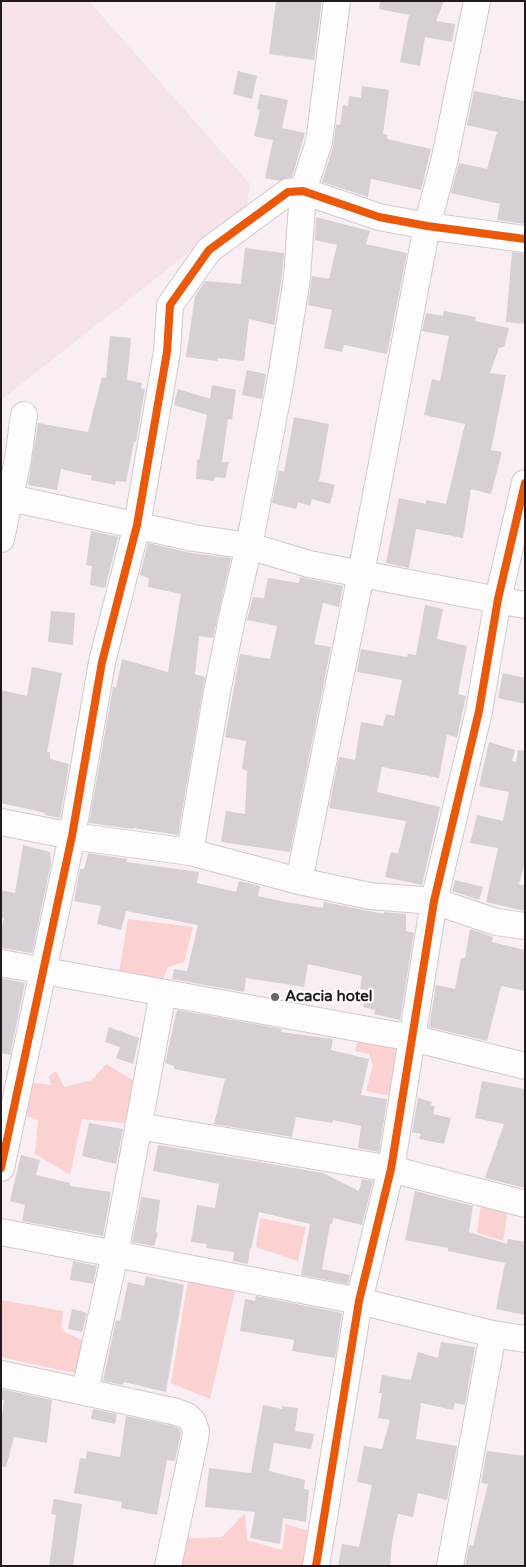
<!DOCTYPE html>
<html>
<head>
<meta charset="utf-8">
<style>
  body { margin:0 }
  #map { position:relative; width:526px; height:1567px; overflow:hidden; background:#f9eef4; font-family:"Varela Round",sans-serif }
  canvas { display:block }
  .frame { position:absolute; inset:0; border:2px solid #20191d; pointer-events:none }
</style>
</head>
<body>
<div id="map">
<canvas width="526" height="1567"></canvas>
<div class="frame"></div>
</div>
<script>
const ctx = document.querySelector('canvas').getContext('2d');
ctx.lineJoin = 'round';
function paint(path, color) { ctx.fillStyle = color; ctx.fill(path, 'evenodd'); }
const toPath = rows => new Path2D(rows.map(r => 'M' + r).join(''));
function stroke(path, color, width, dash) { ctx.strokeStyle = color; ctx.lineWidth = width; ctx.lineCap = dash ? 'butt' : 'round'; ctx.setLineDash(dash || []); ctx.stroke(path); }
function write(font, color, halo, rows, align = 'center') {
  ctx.font = font + ' "Varela Round",sans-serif'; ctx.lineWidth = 4.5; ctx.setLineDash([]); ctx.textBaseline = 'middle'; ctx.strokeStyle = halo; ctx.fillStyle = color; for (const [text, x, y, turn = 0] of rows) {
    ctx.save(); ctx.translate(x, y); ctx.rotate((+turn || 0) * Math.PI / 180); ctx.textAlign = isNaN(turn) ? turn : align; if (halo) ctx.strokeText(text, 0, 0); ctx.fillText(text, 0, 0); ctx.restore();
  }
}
const built = toPath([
  [1,1,89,1,250,184,247,207,1,400]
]);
const green = toPath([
  [128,919,193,927,184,962,168,967,159,988,118,979],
  [359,1035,406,1048,397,1097,366,1091,373,1065,369,1054,355,1051],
  [106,1064,141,1085,133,1124,82,1119,70,1175,35,1154,38,1120,26,1116,20,1133,25,1082,51,1085,49,1076,56,1071,64,1087,92,1080],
  [481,1203,508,1209,503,1241,477,1233],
  [260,1218,306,1227,298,1261,256,1247],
  [189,1274,236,1287,210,1399,171,1383],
  [1,1300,63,1311,61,1330,90,1344,74,1373,1,1357],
  [245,1513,247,1540,282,1550,286,1524,316,1533,309,1566,171,1566,176,1539,222,1537]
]);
const building = toPath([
  [276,1,322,1,314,60,269,54],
  [380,1,444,1,436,21,455,24,452,42,425,37,420,66,400,62,409,15,379,9],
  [238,71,257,76,252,99,233,94],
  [362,86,389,90,383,134,388,135,387,139,431,149,421,190,371,179,368,197,322,182,333,147,336,124,340,125,343,105,348,106,349,96,361,98],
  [474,91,525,101,525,224,497,220,500,204,451,193,459,163,487,169,497,132,467,125],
  [260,94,288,100,282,128,305,133,292,177,278,181,265,178,273,140,254,136,260,110,257,109],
  [316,217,370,231,366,244,407,253,387,354,344,345,342,352,324,348,332,310,308,305,312,276,329,279,337,245,315,240],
  [245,248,284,253,282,276,274,325,249,319,244,361,218,358,217,361,186,357,195,296,205,281,241,284],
  [512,252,525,254,525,324,506,322],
  [444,311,476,317,475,321,509,328,504,347,499,348,490,373,506,375,491,450,502,452,491,494,471,489,463,538,416,529,409,568,386,563,399,498,426,504,426,500,446,504,465,424,424,415,432,379,440,381,449,336,422,331,426,313,443,316],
  [110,336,131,338,127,380,142,383,141,388,145,389,136,442,134,442,126,482,116,481,115,485,91,480,92,476,61,469,57,490,28,485,38,423,88,432,102,377,106,378],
  [247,370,266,374,262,399,242,395],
  [212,385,236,390,232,420,228,419,222,462,229,462,225,478,215,477,214,481,196,479,197,459,199,460,207,415,174,405,178,389,210,399],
  [294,417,329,424,319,481,335,485,330,504,312,499,310,506,298,502,296,509,272,503,279,470,284,472],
  [91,531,118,537,105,588,90,585,92,566,86,565],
  [148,543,191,553,231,558,213,638,199,636,195,674,205,677,178,835,133,828,133,829,89,823,113,687,116,688,122,659,168,672,181,594,148,587,149,578,140,575],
  [300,577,343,586,339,607,323,603,314,644,331,647,290,852,221,842,226,811,245,814,247,771,242,769,246,741,225,737,240,654,270,659,277,626,247,620,253,597,264,598,268,578,299,583],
  [425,605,443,609,437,639,467,646,458,694,466,696,457,737,447,735,439,778,382,767,377,792,440,807,422,885,385,877,391,852,398,854,406,821,329,808,339,757,355,760,361,722,383,726,386,714,394,716,402,680,357,672,361,649,407,657,408,654,416,655],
  [51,611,75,613,73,645,48,642],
  [32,667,62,673,47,752,50,752,50,759,69,764,60,818,45,815,46,813,1,803,1,690,27,696],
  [503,673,525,678,525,704,498,698],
  [489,742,515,750,512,761,516,762,518,750,525,751,525,862,519,884,525,886,525,911,486,902,498,848,470,843,477,815,503,821,509,792,479,786],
  [23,845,50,852,51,863,32,953,1,948,1,930,4,918,1,917,1,890,15,893],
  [88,853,127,859,126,862,199,872,197,883,236,892,239,881,260,886,258,896,280,901,323,908,324,902,384,914,384,912,406,914,406,931,414,933,400,1020,374,1014,375,1010,363,1007,367,990,360,989,362,976,308,964,304,987,246,978,244,992,172,979,174,969,187,971,198,925,126,911,121,930,97,924,101,906,74,901,80,869,84,869],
  [455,880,483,887,479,900,452,891],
  [470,929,493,937,492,942,525,950,525,991,501,986,487,1041,429,1027,436,985,455,989,461,958,465,958],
  [1,978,25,983,10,1055,1,1053],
  [177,1010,282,1029,281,1032,333,1039,331,1050,369,1059,361,1095,387,1099,379,1152,358,1148,361,1126,333,1120,332,1123,296,1117,292,1137,214,1124,225,1079,174,1069,174,1066,165,1063],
  [109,1027,139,1038,133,1064,116,1058,120,1047,105,1042],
  [482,1081,525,1089,525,1188,485,1178,504,1124,475,1118],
  [418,1098,432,1102,431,1105,435,1107,433,1114,451,1118,444,1144,419,1139,421,1134,412,1132],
  [89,1123,123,1129,116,1164,82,1156],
  [158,1145,323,1173,359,1191,362,1179,373,1181,362,1225,333,1218,332,1224,330,1224,322,1269,350,1275,348,1284,301,1275,310,1224,259,1212,251,1249,250,1248,248,1264,233,1261,234,1252,206,1248,207,1244,191,1242,197,1205,215,1208,219,1184,153,1171],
  [21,1155,40,1160,36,1175,70,1183,70,1186,111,1192,103,1236,22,1221,25,1205,10,1201],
  [415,1191,473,1206,469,1232,507,1244,508,1239,525,1242,525,1315,496,1309,505,1263,448,1251,448,1248,405,1240],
  [141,1197,160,1200,156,1232,158,1233,154,1246,132,1242],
  [73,1261,97,1266,93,1284,70,1280],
  [146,1276,184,1285,166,1392,124,1382,123,1385,103,1381,116,1320,120,1321,128,1282,144,1286],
  [256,1296,342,1313,335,1358,292,1351,294,1340,240,1331,245,1299,255,1301],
  [72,1309,87,1313,82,1332,68,1329],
  [441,1342,475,1347,465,1405,455,1403,453,1410,421,1403,416,1439,457,1446,447,1500,418,1493,413,1517,398,1514,392,1542,390,1566,338,1566,342,1544,359,1547,372,1485,357,1482,364,1446,382,1449,390,1420,378,1418,382,1393,379,1393,382,1375,411,1380,418,1352,438,1358],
  [1,1389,52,1400,47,1443,14,1437,6,1467,1,1466,1,1422,4,1400,1,1400],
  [263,1405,282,1409,282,1406,298,1408,295,1431,314,1434,311,1449,274,1443,269,1471,305,1480,304,1489,309,1490,306,1522,283,1518,280,1544,250,1538,255,1512,205,1507,209,1468,251,1473],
  [93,1409,117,1414,115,1424,91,1419],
  [126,1416,173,1426,179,1429,181,1433,175,1461,167,1460,157,1515,121,1508,122,1502,74,1493,80,1458,86,1459,87,1451,120,1457],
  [487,1451,525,1456,525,1566,465,1566,469,1545,473,1546,488,1484,481,1483],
  [54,1499,82,1504,73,1566,49,1566,56,1515,51,1514]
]);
const minor = toPath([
  [1,496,194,538,249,546,309,564,525,605],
  [1,539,18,459,24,415],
  [1,822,72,836,190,852,299,881,370,896,434,901,496,922,525,926],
  [190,852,217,692,233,614,249,546,281,378,297,278,303,191,319,142,337,1],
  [299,881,361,574,427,226,444,162,477,1],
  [1,963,412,1038,525,1066],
  [138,1126,391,1169,525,1204],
  [1,1168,72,836,102,662,137,525,167,352,170,305,209,250,288,192,303,191,379,217,427,226,525,239],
  [1,1232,359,1301,493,1334,525,1339],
  [1,1374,177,1412,187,1416,193,1422,196,1431,195,1439,168,1566],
  [85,1391,115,1254,163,993],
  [316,1566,359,1301,391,1169,434,901,479,711,498,599,525,483],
  [450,1566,493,1334]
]);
const cycleway = toPath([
  [1,1168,72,836,102,662,137,525,167,352,170,305,209,250,288,192,303,191,379,217,427,226,525,239],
  [316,1566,359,1301,391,1169,434,901,479,711,498,599,525,483]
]);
const markers = [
  [275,997,5,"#6c6468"]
];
const poiNames = [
  ["Acacia hotel",285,997]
];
paint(built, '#f6e2ed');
paint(green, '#fbd1d2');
paint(building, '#d6cfd4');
stroke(minor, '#d1c9ce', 28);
stroke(minor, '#fefcfd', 26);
stroke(cycleway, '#e8590c', 8);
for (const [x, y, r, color] of markers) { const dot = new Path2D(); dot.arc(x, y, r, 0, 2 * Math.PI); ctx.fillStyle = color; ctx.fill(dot); stroke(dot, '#fdfdfd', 2); }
write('bold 15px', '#20191d', '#fdfdfd', poiNames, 'left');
</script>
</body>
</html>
